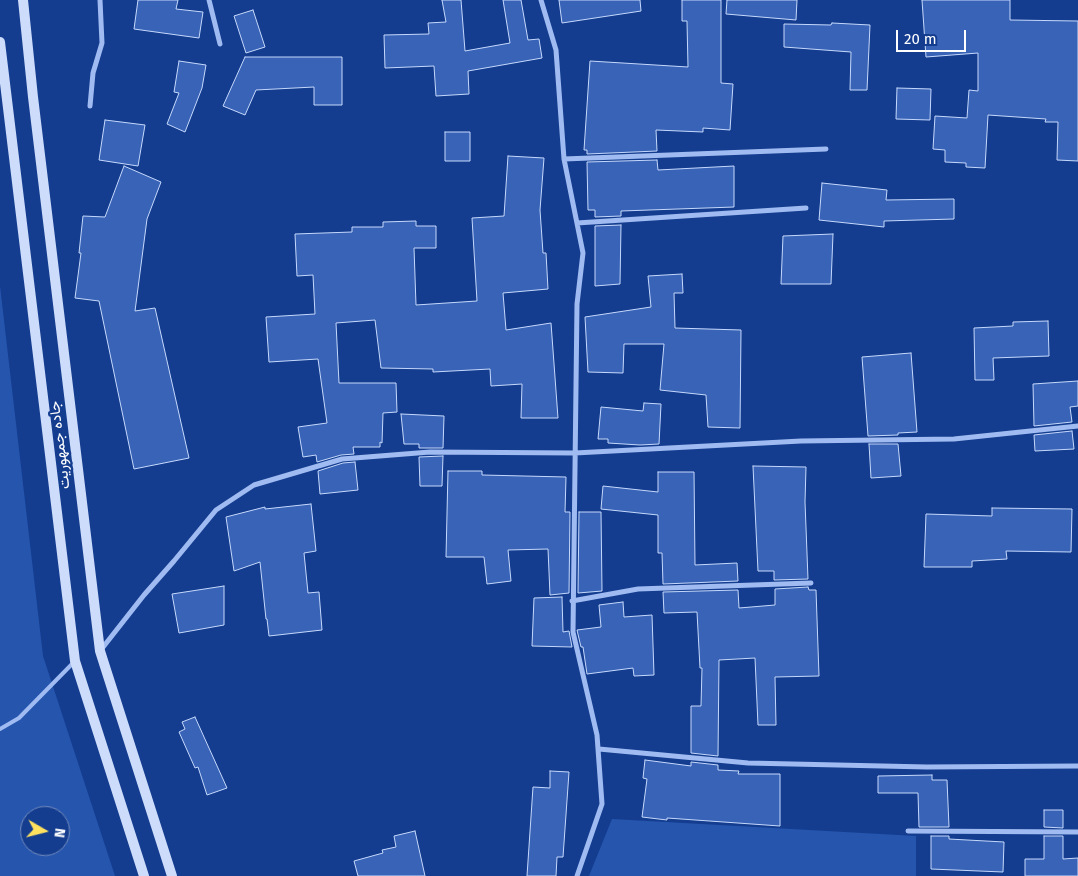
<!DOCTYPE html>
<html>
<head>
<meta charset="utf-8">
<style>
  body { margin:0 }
  #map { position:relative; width:1078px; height:876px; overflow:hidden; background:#143d8f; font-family:"Fira Sans",sans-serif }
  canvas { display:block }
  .north { position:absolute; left:20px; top:806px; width:50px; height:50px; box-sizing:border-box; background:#143d8f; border:1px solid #728bbc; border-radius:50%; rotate:98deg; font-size:14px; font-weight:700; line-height:20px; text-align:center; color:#fff }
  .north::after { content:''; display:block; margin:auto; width:18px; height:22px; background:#ffe15f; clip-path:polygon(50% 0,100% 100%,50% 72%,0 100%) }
  .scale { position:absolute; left:896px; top:30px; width:70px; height:22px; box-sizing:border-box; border:2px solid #fff; border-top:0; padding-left:6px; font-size:15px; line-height:18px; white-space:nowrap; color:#fff; -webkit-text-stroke:4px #143d8f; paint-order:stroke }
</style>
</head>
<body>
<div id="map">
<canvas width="1078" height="876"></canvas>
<div class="north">N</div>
<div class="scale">20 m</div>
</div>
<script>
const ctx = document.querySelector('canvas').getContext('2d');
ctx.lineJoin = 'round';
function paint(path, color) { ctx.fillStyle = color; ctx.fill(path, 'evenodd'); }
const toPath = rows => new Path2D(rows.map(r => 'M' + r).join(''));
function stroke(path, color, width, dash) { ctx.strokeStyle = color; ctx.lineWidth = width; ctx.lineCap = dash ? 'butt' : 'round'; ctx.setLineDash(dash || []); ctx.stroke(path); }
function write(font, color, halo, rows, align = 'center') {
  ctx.font = font + ' "Fira Sans",Vazirmatn,sans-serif'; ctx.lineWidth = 4.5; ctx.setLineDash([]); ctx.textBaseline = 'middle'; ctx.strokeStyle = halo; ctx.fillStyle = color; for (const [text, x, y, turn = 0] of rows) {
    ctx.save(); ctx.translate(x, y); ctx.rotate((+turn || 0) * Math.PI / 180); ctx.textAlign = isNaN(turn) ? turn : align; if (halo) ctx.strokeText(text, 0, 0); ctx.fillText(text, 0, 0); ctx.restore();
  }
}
const green = toPath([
  [0,286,43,656,115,876,0,876],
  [30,816,60,816,60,846,30,846],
  [612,819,916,836,916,876,589,876]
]);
const building = toPath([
  [138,0,178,0,176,9,203,12,199,38,134,29,138,0],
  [442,0,461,0,465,51,510,43,503,0,521,0,528,40,539,39,542,58,468,71,469,94,436,96,434,66,385,68,384,35,429,34,428,23,446,22,442,0],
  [559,0,640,0,641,11,562,23,559,0],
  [682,0,721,0,721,83,733,84,730,130,703,128,703,132,656,130,657,151,587,154,587,150,584,150,590,61,688,67,687,21,682,21,682,0],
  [727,0,797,0,796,20,726,14,727,0],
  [922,0,1010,0,1010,20,1078,21,1078,161,1057,160,1058,122,1045,122,1046,119,988,115,985,168,966,167,966,163,945,162,945,150,933,149,935,116,967,118,969,90,978,91,978,53,926,57,922,0],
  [253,10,265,47,246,53,234,16,253,10],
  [832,23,870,25,867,90,850,90,851,52,784,47,784,24,831,25,832,23],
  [245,57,342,57,342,105,314,105,314,87,256,90,245,115,223,106,245,57],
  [179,61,206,65,202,88,185,132,167,124,179,93,174,92,179,61],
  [897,88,931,89,930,120,896,119,897,88],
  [105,120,145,125,138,166,99,160,105,120],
  [445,132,470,132,470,161,445,161,445,132],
  [508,156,544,158,540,210,543,253,546,253,548,289,503,293,506,330,551,323,558,418,521,418,522,384,491,386,490,369,433,372,433,369,381,368,375,320,336,323,339,383,396,383,397,412,383,413,382,443,380,442,380,447,353,447,354,454,341,455,317,462,316,455,303,457,298,427,327,423,318,359,269,362,266,317,315,314,313,275,297,276,295,234,352,232,352,227,383,227,383,222,416,221,416,226,436,226,436,248,414,248,416,305,477,301,472,218,504,216,508,156],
  [657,160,658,170,734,166,734,207,621,211,621,216,595,217,595,210,588,210,587,162,657,160],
  [124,166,161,182,147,219,135,311,155,308,189,458,134,469,99,301,75,298,81,253,79,253,83,216,105,217,124,166],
  [822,183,887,190,886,200,954,199,954,219,884,221,884,227,819,220,822,183],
  [621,225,620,284,595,286,595,226,621,225],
  [833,234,831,284,781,284,783,236,833,234],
  [682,274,683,293,674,293,675,328,741,330,740,428,708,427,706,395,660,390,664,344,624,344,623,373,588,372,585,317,651,307,648,276,682,274],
  [1048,321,1049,356,993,358,994,380,975,380,974,328,1013,326,1013,322,1048,321],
  [911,353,917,432,898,433,898,435,868,436,862,357,911,353],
  [1078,381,1078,406,1070,407,1072,422,1034,426,1033,384,1078,381],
  [644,403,661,404,659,444,640,445,608,443,608,439,598,439,601,407,643,411,644,403],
  [401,414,444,416,443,448,419,448,419,444,404,444,401,414],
  [1072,431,1074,449,1035,451,1034,435,1072,431],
  [869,444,898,444,901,476,871,478,869,444],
  [443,456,442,486,420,486,419,457,443,456],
  [355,462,358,490,320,494,318,471,343,463,355,462],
  [753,466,806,467,805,502,808,579,774,580,774,571,758,571,753,466],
  [448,471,482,471,482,475,566,477,565,512,570,512,569,593,550,595,548,549,508,550,511,581,487,584,484,557,446,557,448,471],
  [658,472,694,472,695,565,737,563,738,581,663,584,662,553,658,553,658,515,601,509,603,486,658,492,658,472],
  [311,504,316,551,304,553,308,593,319,592,322,630,269,636,267,619,266,619,260,562,234,571,226,517,265,507,265,509,311,504],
  [992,508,1072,509,1071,552,1006,551,1007,559,972,561,972,567,924,567,926,514,992,516,992,508],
  [579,512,601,512,602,591,578,593,579,512],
  [224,586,224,625,179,633,172,594,224,586],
  [808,587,809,590,816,590,819,676,775,677,776,725,758,725,755,658,719,660,718,756,691,753,691,706,701,706,702,668,700,668,697,612,664,613,663,592,738,590,739,608,775,605,775,589,808,587],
  [562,597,563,632,569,631,572,647,532,646,534,598,562,597],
  [623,602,624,617,652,615,654,675,634,676,633,668,587,674,583,647,581,647,577,630,601,627,599,605,623,602],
  [195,717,227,788,207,795,198,767,195,768,179,732,185,729,182,722,195,717],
  [645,760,691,766,691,762,718,765,718,770,739,771,738,774,780,774,780,826,667,818,667,820,642,817,647,779,643,778,645,760],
  [550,771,569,772,563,857,557,857,556,876,527,876,533,787,550,788,550,771],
  [932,775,932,780,947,780,949,827,919,827,918,793,878,793,878,776,932,775],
  [1044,810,1063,810,1063,828,1044,827,1044,810],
  [415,831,425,876,358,876,354,861,383,853,382,850,396,847,394,836,415,831],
  [931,836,949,836,949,839,1004,842,1003,872,931,869,931,836],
  [1044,836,1063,836,1063,859,1078,858,1078,876,1025,876,1025,859,1044,859,1044,836]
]);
const lane = toPath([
  [0,729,19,718,74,662]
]);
const street = toPath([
  [209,0,220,44],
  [541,0,556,50,564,159,583,253,577,304,573,632,597,735,602,804,577,876],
  [90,106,93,73,102,43,100,0],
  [564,159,826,149],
  [577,223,806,208],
  [572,601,638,589,811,583],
  [100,651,144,595,174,561,216,510,254,485,342,459,430,452,575,453,801,441,954,439,1078,426],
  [599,749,748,763,927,767,1078,766],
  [908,831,1078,832]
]);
const secondary = toPath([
  [23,0,33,97,100,651,172,876],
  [0,42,75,661,144,876]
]);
const streetNames = [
  ["جاده جمهوریت",60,445,-97]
];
paint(green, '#2655ae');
paint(building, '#3863b6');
stroke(building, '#c6d9fc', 1);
stroke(lane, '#9fbbf1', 4);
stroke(street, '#9fbbf1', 5);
stroke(secondary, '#cddcfb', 10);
write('15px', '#fff', '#143d8f', streetNames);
</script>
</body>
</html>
